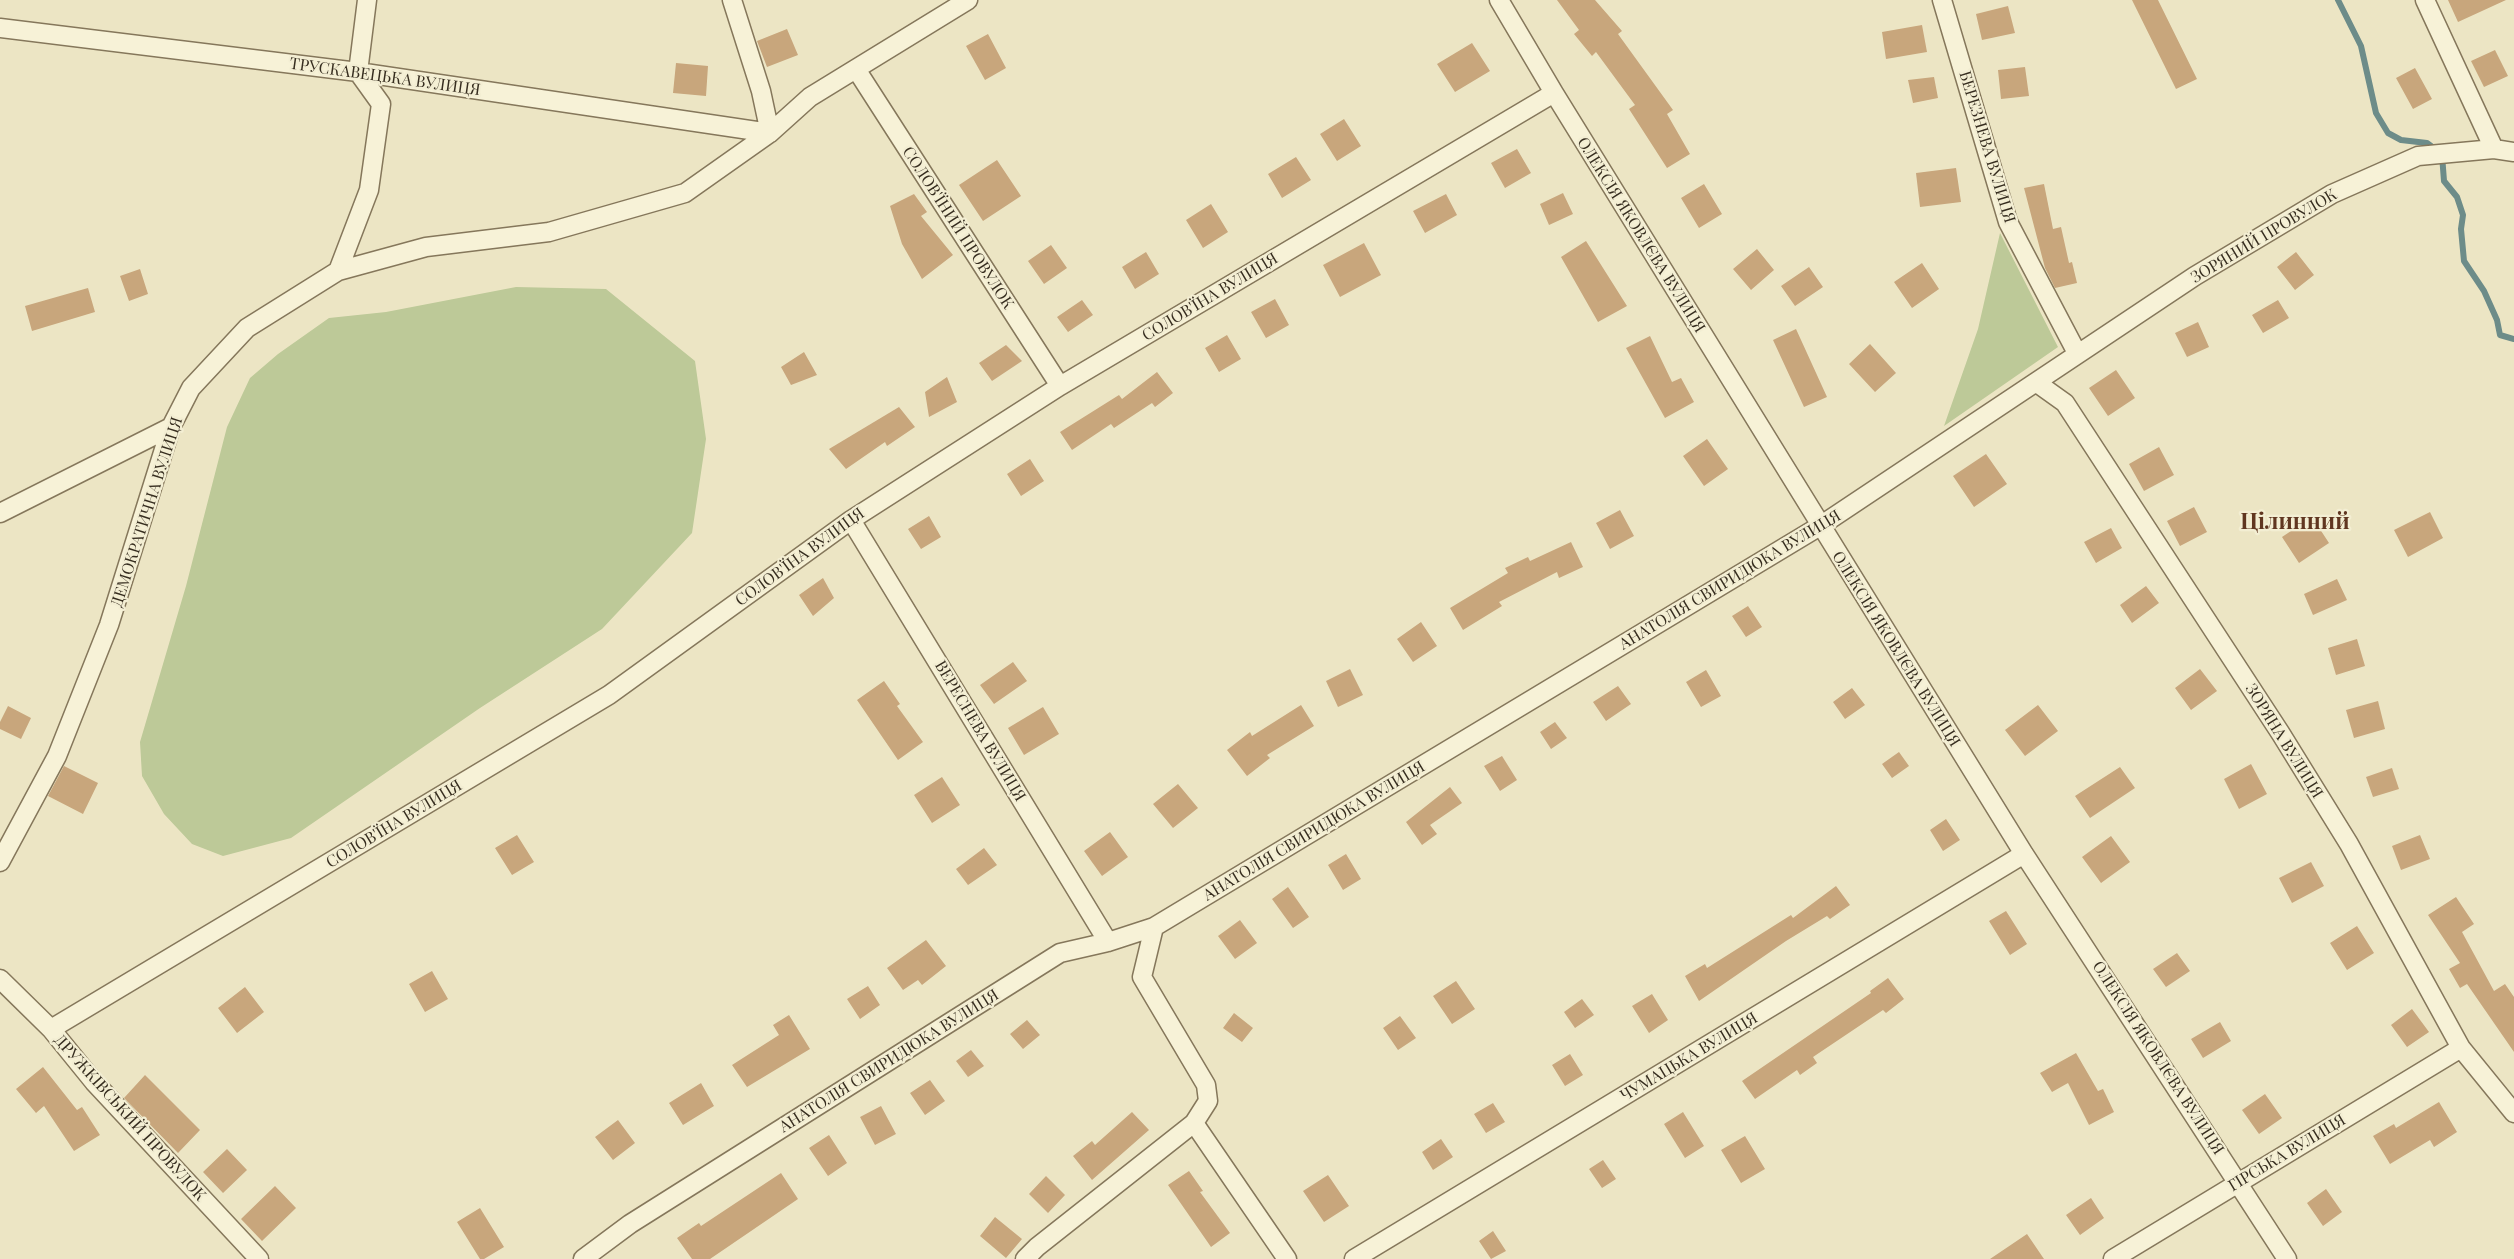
<!DOCTYPE html>
<html>
<head>
<meta charset="utf-8">
<style>
  body { margin:0 }
  canvas { display:block; background:#ece5c4 }
</style>
</head>
<body>
<canvas width="2514" height="1259"></canvas>
<script>
const ctx = document.querySelector('canvas').getContext('2d');
ctx.lineJoin = 'round';
function paint(path, color) { ctx.fillStyle = color; ctx.fill(path, 'evenodd'); }
const toPath = rows => new Path2D(rows.map(r => 'M' + r).join(''));
function stroke(path, color, width, dash) { ctx.strokeStyle = color; ctx.lineWidth = width; ctx.lineCap = dash ? 'butt' : 'round'; ctx.setLineDash(dash || []); ctx.stroke(path); }
function write(font, color, halo, rows, align = 'center') {
  ctx.font = font + ' "Playfair Display",serif'; ctx.lineWidth = 4.5; ctx.setLineDash([]); ctx.textBaseline = 'middle'; ctx.strokeStyle = halo; ctx.fillStyle = color; for (const [text, x, y, turn = 0] of rows) {
    ctx.save(); ctx.translate(x, y); ctx.rotate((+turn || 0) * Math.PI / 180); ctx.textAlign = isNaN(turn) ? turn : align; if (halo) ctx.strokeText(text, 0, 0); ctx.fillText(text, 0, 0); ctx.restore();
  }
}
const green = toPath([
  [2000,233,2058,347,1944,426,1978,329],
  [516,287,606,289,695,361,706,439,692,533,602,629,480,708,291,838,223,856,192,844,164,814,142,776,140,742,186,586,227,427,250,378,278,354,329,318,386,312]
]);
const stream = toPath([
  [2338,0,2361,46,2376,113,2388,133,2401,140,2427,143,2435,149],
  [2442,155,2444,181,2457,197,2463,215,2461,229,2464,261,2484,291,2497,320,2500,335,2514,339]
]);
const building = toPath([
  [1557,0,1595,0,1622,31,1618,34,1673,110,1667,114,1690,154,1667,168,1629,109,1635,105,1596,52,1592,56,1574,34,1579,30],
  [2132,0,2158,0,2197,79,2176,89],
  [2448,0,2506,0,2458,22],
  [2008,6,2015,33,1982,40,1976,14],
  [1922,25,1927,52,1886,59,1882,32],
  [787,29,798,55,767,67,757,41],
  [988,34,1006,68,985,80,966,46],
  [1472,43,1490,71,1455,92,1437,64],
  [2495,50,2508,76,2484,87,2471,61],
  [676,63,708,66,706,96,673,93],
  [2025,67,2029,96,2001,99,1998,70],
  [2415,68,2432,99,2413,109,2396,78],
  [1934,77,1938,98,1913,103,1908,80],
  [1344,119,1361,146,1337,161,1320,134],
  [1517,149,1531,173,1505,188,1491,163],
  [1296,157,1311,180,1282,198,1268,174],
  [997,160,1021,196,983,221,959,185],
  [1956,168,1961,202,1920,207,1916,173],
  [1704,184,1722,214,1699,228,1681,198],
  [2044,184,2053,229,2061,227,2069,263,2072,262,2077,283,2055,288,2045,268,2024,188],
  [1563,193,1573,214,1549,225,1540,204],
  [914,194,927,212,921,216,953,255,922,279,902,244,890,206],
  [1446,194,1457,215,1425,233,1413,211],
  [1211,204,1228,232,1203,248,1186,220],
  [1586,241,1627,306,1598,322,1561,257],
  [1364,243,1381,275,1340,297,1323,265],
  [1051,245,1067,268,1044,284,1028,261],
  [1757,249,1774,270,1751,290,1733,269],
  [1146,252,1159,274,1135,289,1122,267],
  [2296,252,2314,275,2295,290,2277,267],
  [1922,263,1939,289,1912,308,1894,282],
  [1809,267,1823,287,1795,306,1781,286],
  [140,269,148,294,129,301,120,276],
  [88,288,95,312,32,331,25,306],
  [1275,299,1289,325,1266,338,1251,312],
  [1082,300,1093,315,1068,332,1057,317],
  [2278,300,2289,318,2263,333,2252,315],
  [2198,322,2209,347,2187,357,2175,333],
  [1796,329,1827,397,1804,407,1773,340],
  [1227,335,1241,359,1219,372,1205,348],
  [1650,336,1672,382,1681,378,1694,402,1665,418,1626,348],
  [1870,344,1896,373,1875,392,1849,364],
  [1006,345,1022,361,992,381,979,363],
  [804,352,817,375,791,385,781,367],
  [2116,370,2135,398,2108,416,2089,388],
  [1157,372,1173,393,1155,407,1152,403,1114,428,1111,424,1072,450,1060,432,1119,395,1122,399],
  [947,377,957,402,929,417,925,392],
  [899,407,915,427,887,446,885,442,846,469,829,449],
  [1707,439,1728,469,1704,486,1683,456],
  [2159,447,2174,475,2144,491,2129,464],
  [1986,454,2007,484,1974,507,1953,476],
  [1030,459,1044,481,1021,496,1007,474],
  [2194,507,2207,532,2180,546,2167,521],
  [1620,510,1634,536,1610,549,1596,523],
  [2430,512,2443,538,2408,557,2394,530],
  [929,516,941,537,921,549,908,529],
  [2312,517,2329,543,2299,563,2282,537],
  [2111,528,2122,548,2096,563,2084,542],
  [1571,542,1583,567,1559,578,1557,572,1499,602,1502,606,1463,630,1450,608,1508,573,1505,568,1528,557,1530,561],
  [823,578,834,598,813,616,799,595],
  [2337,579,2347,600,2313,615,2304,594],
  [2146,586,2159,603,2132,623,2120,605],
  [1748,606,1762,627,1746,637,1732,616],
  [1421,622,1437,646,1413,662,1397,639],
  [2357,639,2365,666,2336,675,2328,648],
  [1013,662,1027,681,994,704,980,685],
  [1350,669,1363,695,1338,707,1326,681],
  [2200,669,2217,691,2191,710,2175,688],
  [1706,670,1721,696,1701,707,1686,682],
  [884,681,900,704,897,706,923,742,898,760,857,700],
  [1618,686,1631,704,1606,721,1593,702],
  [1852,688,1865,705,1845,719,1833,702],
  [2378,701,2385,729,2354,738,2346,710],
  [1301,705,1314,726,1267,755,1270,758,1247,776,1227,750,1250,732,1252,736],
  [2038,705,2058,731,2025,756,2005,730],
  [8,706,31,718,21,739,0,729,0,722],
  [1043,707,1059,734,1024,755,1008,728],
  [1555,722,1567,738,1551,749,1540,732],
  [1899,752,1909,766,1892,778,1882,764],
  [1502,756,1517,780,1500,791,1484,766],
  [2251,764,2267,794,2239,809,2224,779],
  [64,766,98,783,83,814,48,796],
  [2120,767,2135,788,2090,818,2075,796],
  [2392,768,2399,789,2373,797,2366,777],
  [942,777,960,805,932,823,914,795],
  [1178,784,1198,808,1173,828,1153,804],
  [1450,787,1462,803,1430,825,1437,834,1422,845,1406,822],
  [1946,819,1960,840,1943,851,1930,830],
  [1110,832,1128,857,1102,876,1084,851],
  [517,835,534,862,512,875,495,848],
  [2420,835,2430,859,2401,870,2392,846],
  [2111,836,2130,862,2101,883,2082,857],
  [984,848,997,865,968,885,956,869],
  [1346,854,1361,879,1343,890,1328,865],
  [2311,862,2324,886,2292,903,2279,878],
  [1836,886,1850,905,1830,919,1827,916,1786,941,1699,1001,1685,976,1705,964,1707,968,1791,915,1793,918],
  [1288,887,1309,917,1293,928,1272,899],
  [2456,897,2474,924,2462,932,2494,991,2505,984,2514,997,2514,1052,2467,984,2460,988,2449,969,2460,963,2428,915],
  [2006,911,2027,944,2010,955,1989,921],
  [1240,920,1257,943,1235,959,1218,936],
  [2357,926,2374,953,2347,970,2330,943],
  [926,940,946,966,922,985,918,980,903,990,887,968],
  [2177,953,2190,971,2166,987,2153,969],
  [432,971,448,999,425,1012,409,984],
  [1888,978,1904,999,1886,1013,1883,1010,1813,1057,1817,1063,1800,1075,1797,1070,1755,1099,1742,1081,1871,993,1870,991],
  [1456,981,1475,1009,1452,1024,1433,996],
  [868,986,880,1005,860,1019,847,999],
  [245,987,264,1012,237,1033,218,1008],
  [1652,994,1668,1020,1649,1033,1632,1006],
  [1582,999,1594,1015,1575,1028,1564,1012],
  [2412,1009,2429,1032,2407,1047,2391,1025],
  [1234,1013,1253,1028,1242,1042,1223,1028],
  [789,1015,810,1049,747,1087,732,1065,779,1035,773,1025],
  [1400,1016,1416,1038,1398,1050,1383,1028],
  [1027,1020,1040,1035,1023,1049,1010,1034],
  [2220,1022,2231,1041,2203,1058,2191,1039],
  [971,1050,984,1066,968,1077,956,1061],
  [2076,1053,2098,1091,2103,1089,2114,1112,2089,1125,2068,1083,2052,1092,2040,1073],
  [1570,1054,1583,1075,1565,1086,1552,1065],
  [43,1067,77,1110,82,1107,100,1135,74,1151,44,1106,36,1113,16,1089],
  [145,1075,200,1130,178,1153,124,1098],
  [930,1080,945,1101,925,1115,910,1093],
  [701,1083,714,1106,683,1125,669,1103],
  [2265,1094,2282,1118,2259,1134,2242,1110],
  [2439,1102,2457,1132,2434,1147,2430,1140,2390,1164,2373,1136,2394,1124,2396,1128],
  [1493,1103,1505,1122,1486,1133,1474,1114],
  [881,1106,896,1134,875,1145,860,1117],
  [1132,1112,1149,1130,1092,1180,1073,1156,1092,1141,1095,1145],
  [1683,1112,1704,1146,1685,1158,1664,1124],
  [618,1120,635,1143,613,1160,595,1137],
  [829,1135,847,1163,828,1176,809,1148],
  [1745,1136,1765,1169,1741,1183,1721,1150],
  [1441,1139,1453,1157,1433,1170,1422,1152],
  [227,1149,247,1170,223,1193,203,1172],
  [1603,1160,1616,1179,1602,1188,1589,1169],
  [1189,1171,1203,1191,1200,1192,1230,1233,1211,1247,1168,1185],
  [781,1173,798,1199,710,1259,692,1259,677,1238,699,1223,701,1226],
  [1328,1175,1349,1206,1324,1222,1303,1191],
  [1046,1176,1065,1195,1048,1213,1029,1194],
  [275,1186,296,1208,262,1241,241,1219],
  [2326,1189,2342,1212,2323,1226,2307,1203],
  [2091,1198,2104,1218,2080,1235,2066,1215],
  [480,1208,504,1247,484,1259,480,1259,457,1222],
  [995,1217,1022,1239,1006,1258,980,1236],
  [1493,1231,1506,1251,1491,1259,1479,1241],
  [2027,1234,2044,1259,1990,1259]
]);
const minor = toPath([
  [732,0,761,91,770,133],
  [1499,0,1554,93,2024,854,2287,1259],
  [1942,0,2008,222,2077,353],
  [2425,0,2494,149],
  [0,28,358,72,770,133],
  [856,69,1060,386],
  [338,271,369,190,381,104,358,72,367,0],
  [2037,383,2065,403,2281,734,2349,844,2461,1048,2514,1113],
  [0,513,171,427],
  [851,520,1108,942],
  [0,862,57,756,109,625,171,427,191,388,247,328,338,271,426,247,549,232,685,193,770,133,810,97,968,0],
  [1154,927,1142,977,1206,1085,1208,1101,1194,1123,1287,1259],
  [0,979,51,1029,94,1082,259,1259],
  [51,1029,609,695,851,520,1060,386,1554,93],
  [583,1259,630,1224,1060,953,1108,942,1154,927,1820,526,2195,276,2332,194,2418,156,2494,149,2514,152],
  [1025,1259,1037,1247,1194,1123],
  [1354,1259,2024,854],
  [2113,1259,2461,1048]
]);
const streetNames = [
  ["ТРУСКАВЕЦЬКА ВУЛИЦЯ",385,77,8],
  ["БЕРЕЗНЕВА ВУЛИЦЯ",1987,147,73],
  ["СОЛОВ'ЇНИЙ ПРОВУЛОК",958,228,57],
  ["ОЛЕКСІЯ ЯКОВЛЄВА ВУЛИЦЯ",1641,235,58],
  ["ЗОРЯНИЙ ПРОВУЛОК",2264,236,-31],
  ["СОЛОВ'ЇНА ВУЛИЦЯ",1210,297,-31],
  ["ДЕМОКРАТИЧНА ВУЛИЦЯ",147,512,-72],
  ["СОЛОВ'ЇНА ВУЛИЦЯ",800,557,-36],
  ["АНАТОЛІЯ СВИРИДЮКА ВУЛИЦЯ",1730,580,-31],
  ["ОЛЕКСІЯ ЯКОВЛЄВА ВУЛИЦЯ",1896,649,58],
  ["ВЕРЕСНЕВА ВУЛИЦЯ",980,731,59],
  ["ЗОРЯНА ВУЛИЦЯ",2284,741,58],
  ["СОЛОВ'ЇНА ВУЛИЦЯ",394,824,-31],
  ["АНАТОЛІЯ СВИРИДЮКА ВУЛИЦЯ",1314,831,-31],
  ["ЧУМАЦЬКА ВУЛИЦЯ",1689,1057,-31],
  ["ОЛЕКСІЯ ЯКОВЛЄВА ВУЛИЦЯ",2158,1058,57],
  ["АНАТОЛІЯ СВИРИДЮКА ВУЛИЦЯ",889,1061,-32],
  ["ДРУЖКІВСЬКИЙ ПРОВУЛОК",130,1118,48],
  ["ГІРСЬКА ВУЛИЦЯ",2287,1153,-31]
];
const districtNames = [
  ["Цілинний",2295,522]
];
paint(green, '#bdc998');
stroke(stream, '#6d8c89', 6);
paint(building, '#c8a67c');
stroke(minor, '#85775b', 21);
stroke(minor, '#f7f2d7', 18);
write('16px', '#362d1f', '#f3eed3', streetNames);
write('bold 22px', '#603620', '#f3eed3', districtNames);
</script>
</body>
</html>
